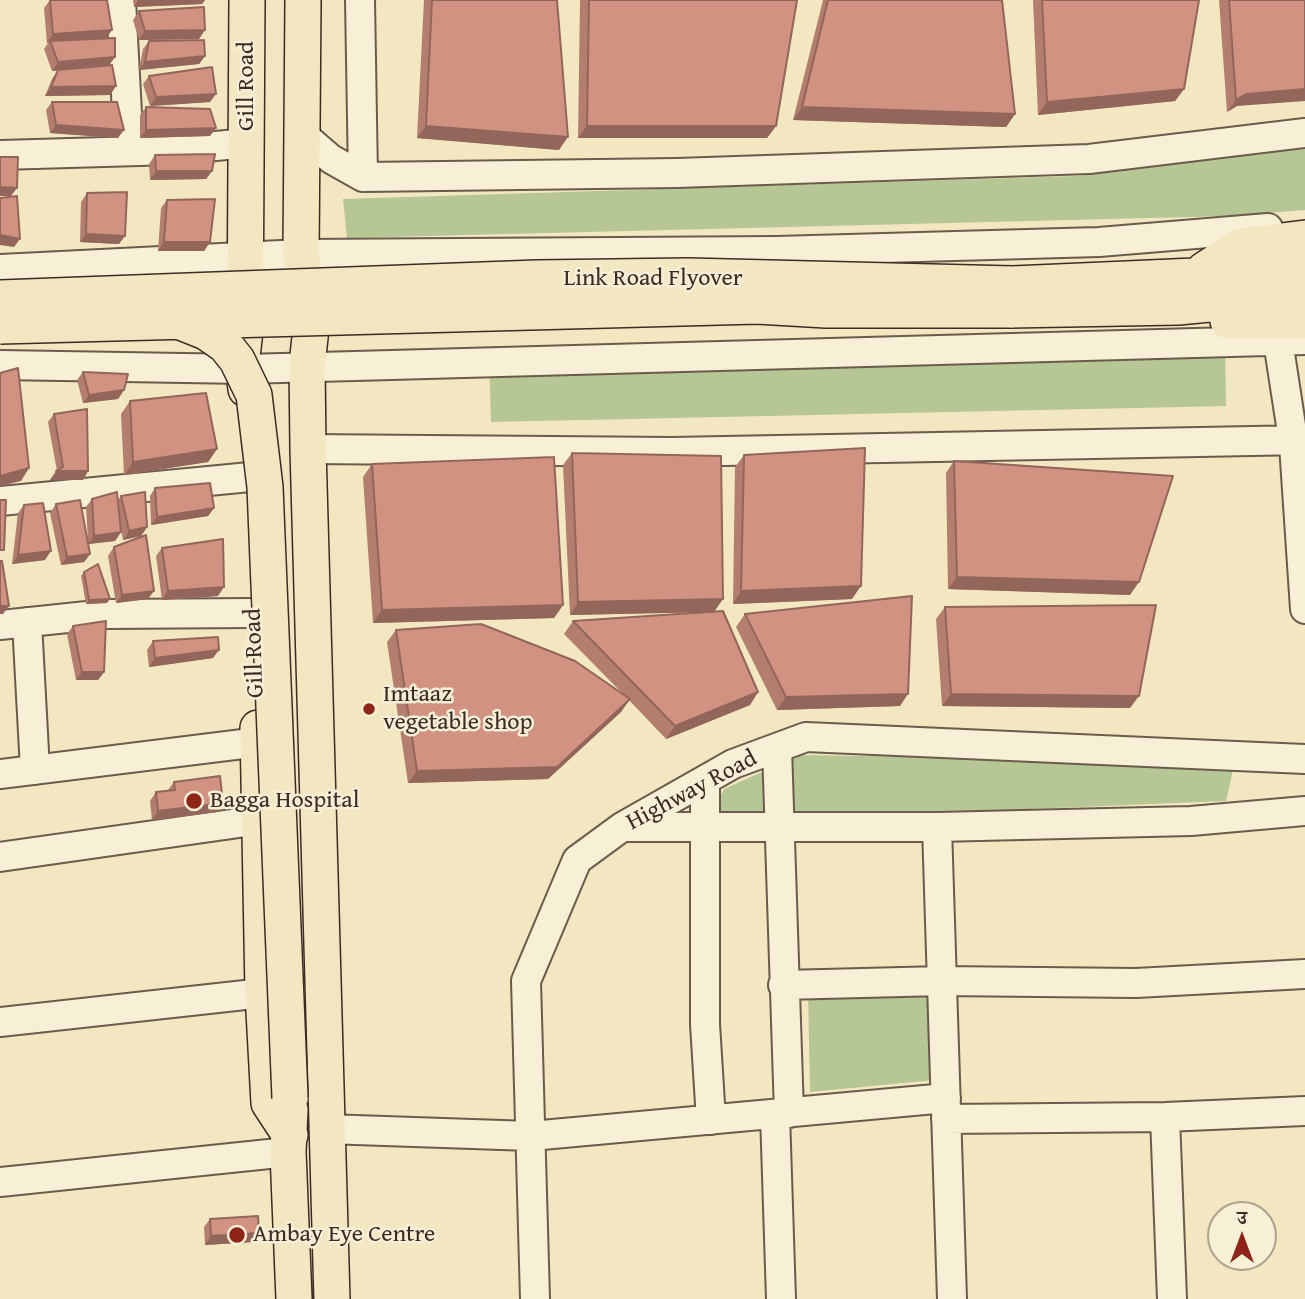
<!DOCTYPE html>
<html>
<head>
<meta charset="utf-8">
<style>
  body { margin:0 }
  #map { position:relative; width:1305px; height:1299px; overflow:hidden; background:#f2e7c0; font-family:"Gentium Book Plus","Noto Serif Devanagari",serif }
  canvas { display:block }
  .north { position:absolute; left:1207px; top:1201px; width:70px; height:70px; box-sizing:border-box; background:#f7efd6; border:2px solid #aca18f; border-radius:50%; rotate:0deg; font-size:19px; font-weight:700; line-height:28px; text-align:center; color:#3c2c25 }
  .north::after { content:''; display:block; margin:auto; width:24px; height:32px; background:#8f2418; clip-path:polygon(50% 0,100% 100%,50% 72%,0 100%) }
</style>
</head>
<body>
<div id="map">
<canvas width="1305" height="1299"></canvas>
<div class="north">उ</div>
</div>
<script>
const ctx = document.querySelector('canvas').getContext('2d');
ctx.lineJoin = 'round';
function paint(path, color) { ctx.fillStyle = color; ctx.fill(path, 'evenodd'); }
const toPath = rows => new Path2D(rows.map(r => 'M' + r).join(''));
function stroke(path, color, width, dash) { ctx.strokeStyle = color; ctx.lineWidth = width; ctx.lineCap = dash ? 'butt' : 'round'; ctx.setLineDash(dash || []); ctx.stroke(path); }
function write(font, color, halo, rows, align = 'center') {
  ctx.font = font + ' "Gentium Book Plus",serif'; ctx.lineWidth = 5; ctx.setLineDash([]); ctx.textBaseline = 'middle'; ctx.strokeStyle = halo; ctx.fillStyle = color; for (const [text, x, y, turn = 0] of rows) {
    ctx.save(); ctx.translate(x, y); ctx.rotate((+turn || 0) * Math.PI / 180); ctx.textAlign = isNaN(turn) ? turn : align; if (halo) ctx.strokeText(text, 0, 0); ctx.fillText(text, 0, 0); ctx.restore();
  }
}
const green = toPath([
  [1305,147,1305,210,1230,216,347,238,343,199,1077,176],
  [1225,342,1226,406,491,422,489,358],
  [800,755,1108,760,1233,770,1226,801,1005,810,712,814,724,789],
  [931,980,935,1080,810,1092,808,988]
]);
const minor = toPath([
  [121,0,129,151],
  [360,0,363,177],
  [302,134,331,159,363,177,677,173,1089,159,1305,133],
  [0,155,174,150,247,143],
  [0,269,301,254,776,251,1099,242,1268,228],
  [1278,341,1294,445,1305,609],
  [0,365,245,369,1305,340],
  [308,449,672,452,1305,440],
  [0,501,250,477],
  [27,622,35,770],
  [0,625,106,614,253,613],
  [777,748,789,1113],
  [0,774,259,742],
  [705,781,705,1024,711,1120],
  [625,827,937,827,1191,821,1305,811],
  [937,827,952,1299],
  [0,857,260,820],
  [783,985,942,981,1136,983,1305,974],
  [0,1022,263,993],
  [775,1114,781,1299],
  [1165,1117,1172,1299],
  [946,1119,1165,1117,1305,1111],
  [326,1129,531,1136,946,1098],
  [0,1182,288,1152],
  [535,1299,526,981,577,860,622,827,733,764,806,737,1305,759]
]);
const major = toPath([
  [303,0,301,254,311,328,307,365,308,449,332,1299],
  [1204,270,1241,246,1305,238],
  [1013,284,1195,276,1305,264],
  [1010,310,1178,307,1305,295],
  [1228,321,1305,321],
  [246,389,242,357,245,330,247,0],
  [258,728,263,993,269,1103,290,1135],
  [290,1110,288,1152,294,1299]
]);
const majorBridge = toPath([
  [0,298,537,278,688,276,1013,284],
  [181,322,206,332,225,345,237,360,254,395,265,487,290,1098],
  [0,326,757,306,826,310,1010,310]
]);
const wall = toPath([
  [50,0,107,0,112,30,106,38,115,57,109,65,116,86,110,95,45,96,52,79,58,70,52,71,44,49,48,43,47,43,44,8],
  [133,0,205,0,202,4,134,7],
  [424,0,557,0,559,150,417,138],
  [580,0,797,0,776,126,767,138,578,138],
  [823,0,1002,0,1015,114,1006,127,793,120],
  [1033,0,1199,0,1184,89,1175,101,1038,115],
  [1219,0,1305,0,1237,106,1227,112],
  [139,11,199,39,139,40,133,20],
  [149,41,205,56,199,64,139,70,143,49],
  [149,76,210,102,150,106,143,84],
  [52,102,118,138,50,133,46,110],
  [146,107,210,136,140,138,140,115],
  [155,155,212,171,206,179,150,180,149,164],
  [87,193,119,244,80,242,81,202],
  [167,200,210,242,204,251,158,251,161,208],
  [83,372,124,390,118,399,83,403,77,380],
  [130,401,217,449,208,462,124,475,121,414],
  [54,414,88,471,83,480,50,480,57,471,48,422],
  [572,453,723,599,714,611,758,692,750,705,666,739,629,700,621,712,548,779,408,783,387,642,396,630,623,694,564,634,573,621,704,612,570,615,563,465],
  [744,455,852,599,733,604,735,467],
  [954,461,1130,595,948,589,946,473],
  [372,464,563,605,554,618,373,623,363,477],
  [155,488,214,508,208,516,151,525,150,496],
  [121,496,147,527,141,536,123,540,121,530,121,532,115,541,88,544,90,554,84,562,61,565,50,513,56,504,88,541,86,507,92,499,118,500],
  [24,505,45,560,12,564,18,513],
  [114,547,148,599,116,603,108,556],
  [162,548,218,596,162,600,156,556],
  [84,572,107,603,86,604,81,576],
  [945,607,1130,708,942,706,936,619],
  [745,614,900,706,777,710,736,627],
  [73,626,104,672,98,680,76,680,67,634],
  [153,641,213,658,149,667,147,650],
  [174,782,223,803,217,812,152,820,150,801,156,792,168,790],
  [210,1219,259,1233,253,1242,205,1245,204,1227]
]);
const shadedWall = toPath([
  [138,0,205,0,202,4,134,7],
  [112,30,106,38,50,41,47,43,53,34],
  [205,30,199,39,139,40,145,31],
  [205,56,199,64,139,70,145,62],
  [115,57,109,65,52,71,58,62],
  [116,86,110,95,45,96,51,87],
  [1184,89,1175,101,1038,115,1047,102],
  [1305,89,1305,101,1237,106,1227,112,1236,100,1246,94],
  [216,94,210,102,150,106,156,97],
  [802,107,1015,114,1006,127,793,120],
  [56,125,124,130,118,138,50,133],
  [426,126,568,137,559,150,417,138],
  [587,126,776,126,767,138,578,138],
  [216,128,210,136,140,138,146,130],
  [156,171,212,171,206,179,150,180],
  [0,187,17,188,11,196,0,196],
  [86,234,125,236,119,244,80,242],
  [0,235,20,239,14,247,0,245],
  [164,242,210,242,204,251,158,251],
  [124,390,118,399,83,403,89,395],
  [217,449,208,462,124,475,133,462],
  [29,468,21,481,0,486,0,476],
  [56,471,88,471,83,480,50,480],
  [214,508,208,516,151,525,157,517],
  [147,527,141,536,123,540,129,531],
  [121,532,115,541,88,544,94,536],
  [51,551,45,560,12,564,18,555],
  [90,554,84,562,61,565,67,557],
  [957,577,1139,582,1130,595,948,589],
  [861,586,852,599,733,604,741,591],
  [224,587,218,596,162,600,168,591],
  [154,591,148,599,116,603,122,595],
  [110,599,107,603,86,604,89,600],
  [723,599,714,612,570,615,578,602],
  [563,605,554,618,373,623,382,610],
  [0,606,9,606,3,614,0,614],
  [219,650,213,658,149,667,155,658],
  [82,672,104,672,98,680,76,680],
  [758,692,750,705,666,739,675,726],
  [908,694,900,706,777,710,786,697],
  [951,694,1139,696,1130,708,942,706],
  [630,699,621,712,548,779,408,783,417,771],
  [223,803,217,812,152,820,158,811],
  [259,1233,253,1242,205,1245,211,1236]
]);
const building = toPath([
  [50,0,107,0,112,30,53,34,50,0],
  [432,0,557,0,568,137,426,126,432,0],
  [589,0,797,0,776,126,587,126,589,0],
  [828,0,1002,0,1015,114,802,107,828,0],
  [1042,0,1199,0,1184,89,1047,102,1042,0],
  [1229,0,1305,0,1305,89,1246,94,1236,100,1229,0],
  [204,7,205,30,145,31,139,11,204,7],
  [115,38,115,57,58,62,50,41,115,38],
  [204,40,205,56,145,62,149,41,204,40],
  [112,65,116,86,51,87,58,70,112,65],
  [212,67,216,94,156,97,149,76,212,67],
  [52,102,117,102,124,130,56,125,52,102],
  [146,107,210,109,216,128,146,130,146,107],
  [215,154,212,171,156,171,155,155,215,154],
  [0,157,18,157,17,188,0,187,0,157],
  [127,192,125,236,86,234,87,193,127,192],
  [17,196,20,239,0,235,0,198,17,196],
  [215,199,210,242,164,242,167,200,215,199],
  [18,368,29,468,0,476,0,373,18,368],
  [83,372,128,374,124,390,89,395,83,372],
  [206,393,217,449,133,462,130,401,206,393],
  [87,409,88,471,56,471,63,467,54,414,87,409],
  [865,448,861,586,741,591,744,455,865,448],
  [572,453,721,456,723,599,578,602,572,453],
  [554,457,563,605,382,610,372,464,554,457],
  [954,461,1173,476,1139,582,957,577,954,461],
  [210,483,214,508,157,517,155,488,210,483],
  [117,492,121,532,94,536,92,499,117,492],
  [145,492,147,527,129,531,121,496,145,492],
  [0,500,6,500,4,550,0,550,0,500],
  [80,500,90,554,67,557,56,504,80,500],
  [43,503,51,551,18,555,24,505,43,503],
  [146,535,154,591,122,595,114,547,146,535],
  [223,539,224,587,168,591,162,548,223,539],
  [0,561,2,561,9,606,0,606,0,561],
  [98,564,110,599,89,600,84,572,98,564],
  [912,596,908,694,786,697,745,614,912,596],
  [1156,605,1139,696,951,694,945,607,1156,605],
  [723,611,758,692,675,726,573,621,723,611],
  [106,621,104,672,82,672,73,626,106,621],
  [481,624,575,661,630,699,557,767,417,771,396,630,481,624],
  [218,637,219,650,155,658,153,641,218,637],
  [220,776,223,803,158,811,156,792,175,790,174,782,220,776],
  [258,1216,259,1233,211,1236,210,1219,258,1216]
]);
const markers = [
  [369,709,7,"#8f2418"],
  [194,801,9,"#8f2418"],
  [237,1235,9,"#8f2418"]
];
const streetNames = [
  ["Gill Road",247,86,-90],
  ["Link Road Flyover",653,279],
  ["Gill Road",255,653,-92],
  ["Highway Road",692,791,-28]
];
const poiNames = [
  ["Imtaaz",383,695],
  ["vegetable shop",383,723],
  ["Bagga Hospital",210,801],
  ["Ambay Eye Centre",253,1235]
];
paint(green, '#b7c695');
stroke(minor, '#6a5b4c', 32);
stroke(major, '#3c2c25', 38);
stroke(minor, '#f7efd6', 28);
stroke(major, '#f2e7c0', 35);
stroke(majorBridge, '#3c2c25', 38, []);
stroke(majorBridge, '#f2e7c0', 35);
paint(wall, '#b47e6f');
paint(shadedWall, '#92665a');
paint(building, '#d19281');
stroke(building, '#92665a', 2);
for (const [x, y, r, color] of markers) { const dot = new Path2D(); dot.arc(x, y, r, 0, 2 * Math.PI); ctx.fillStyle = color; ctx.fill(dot); stroke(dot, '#f7efd6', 2.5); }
write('24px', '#3c2c25', '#f7efd6', streetNames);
write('24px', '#3c2c25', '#f7efd6', poiNames, 'left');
</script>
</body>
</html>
